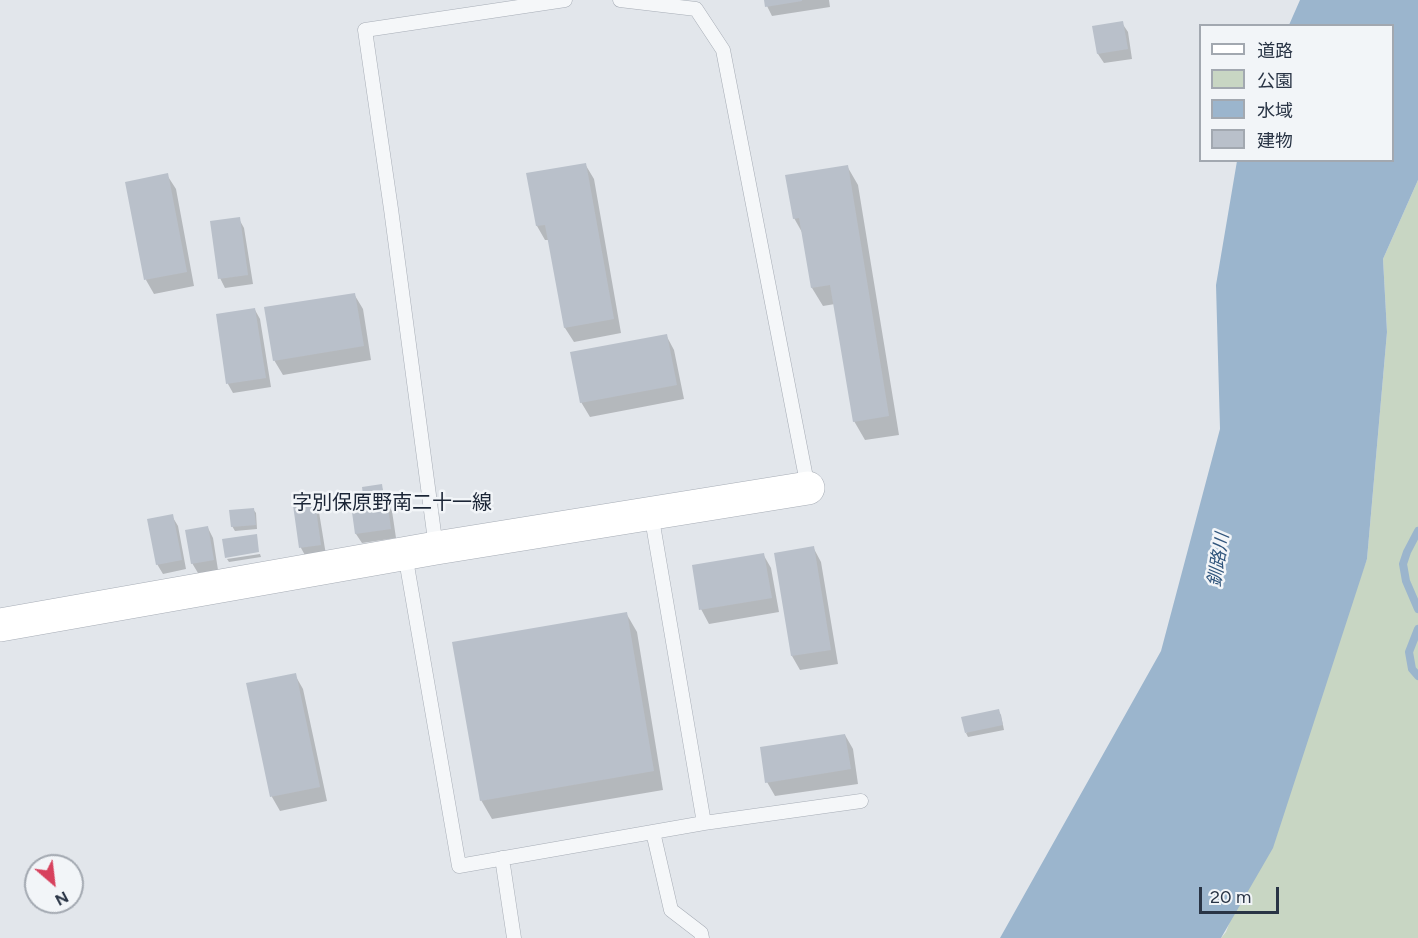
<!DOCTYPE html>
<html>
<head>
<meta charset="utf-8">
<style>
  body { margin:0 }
  #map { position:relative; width:1418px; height:938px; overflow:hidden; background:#e2e6eb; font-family:Figtree,"Noto Sans JP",sans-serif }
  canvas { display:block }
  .legend { position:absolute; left:1199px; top:24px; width:195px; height:138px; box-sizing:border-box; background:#f2f5f8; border:2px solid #a2a8b0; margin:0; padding:8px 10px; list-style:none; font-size:18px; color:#293445 }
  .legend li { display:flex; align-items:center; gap:12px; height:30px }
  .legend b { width:30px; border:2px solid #a2a8b0 }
  .north { position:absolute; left:24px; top:854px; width:60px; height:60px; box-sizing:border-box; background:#f2f5f8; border:2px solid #a2a8b0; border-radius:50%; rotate:152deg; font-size:16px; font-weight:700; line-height:24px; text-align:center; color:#293445 }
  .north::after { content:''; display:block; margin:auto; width:21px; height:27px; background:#d7415d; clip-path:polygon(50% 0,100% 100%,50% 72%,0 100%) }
  .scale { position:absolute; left:1199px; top:887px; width:80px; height:27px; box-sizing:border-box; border:3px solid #293445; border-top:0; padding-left:8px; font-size:18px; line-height:21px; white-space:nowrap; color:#293445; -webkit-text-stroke:4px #f2f5f8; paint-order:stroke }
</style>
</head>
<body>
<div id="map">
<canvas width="1418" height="938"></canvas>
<ul class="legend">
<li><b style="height:8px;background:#fff"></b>道路</li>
<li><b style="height:16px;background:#c8d6c3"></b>公園</li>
<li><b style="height:16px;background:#9bb5cd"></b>水域</li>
<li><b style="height:16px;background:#b9c0ca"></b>建物</li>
</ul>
<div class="north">N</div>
<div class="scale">20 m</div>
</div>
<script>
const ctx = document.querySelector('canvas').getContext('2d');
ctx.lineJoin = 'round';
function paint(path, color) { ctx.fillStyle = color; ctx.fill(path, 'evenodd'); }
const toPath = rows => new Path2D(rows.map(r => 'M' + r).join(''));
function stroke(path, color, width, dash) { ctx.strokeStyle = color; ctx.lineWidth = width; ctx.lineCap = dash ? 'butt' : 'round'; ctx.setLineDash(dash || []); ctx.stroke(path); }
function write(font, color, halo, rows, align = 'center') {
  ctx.font = font + ' Figtree,"Noto Sans JP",sans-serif'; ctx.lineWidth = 5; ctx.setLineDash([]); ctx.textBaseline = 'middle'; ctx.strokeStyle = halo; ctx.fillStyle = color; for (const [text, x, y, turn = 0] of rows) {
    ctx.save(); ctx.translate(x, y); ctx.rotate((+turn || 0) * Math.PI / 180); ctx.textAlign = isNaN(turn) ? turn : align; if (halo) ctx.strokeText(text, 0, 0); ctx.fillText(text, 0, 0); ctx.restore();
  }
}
const green = toPath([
  [1418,180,1418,938,1221,938,1226,932,1367,559,1387,332,1383,259]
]);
const water = toPath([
  [1300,0,1418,0,1418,180,1383,259,1387,332,1367,559,1273,848,1221,938,1000,938,1161,651,1220,429,1216,285,1237,161,1392,160,1392,26,1289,25]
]);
const shadow = toPath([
  [766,0,829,0,830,7,772,16,767,6],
  [1122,23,1128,32,1132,59,1104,63,1098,54,1094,27],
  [585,164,594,179,621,333,574,342,565,328,549,240,545,240,537,226,528,175],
  [847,166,858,185,899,435,865,440,854,421,835,304,823,306,812,288,803,234,794,218],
  [167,175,176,189,194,286,154,294,146,280],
  [239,219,244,228,253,284,225,288,220,278],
  [354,294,363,309,371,360,283,375,274,360],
  [255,310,260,319,271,387,233,393,228,384,217,315],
  [666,335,674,350,684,399,590,417,581,402],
  [381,485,385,496,367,499,364,494],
  [313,496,318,506,326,555,306,557,301,548,294,499],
  [386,502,392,511,396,538,362,543,356,534,352,507],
  [253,509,256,513,257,529,235,531,232,526],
  [172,516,178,526,186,569,163,574,157,564],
  [208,528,213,538,218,570,198,573,192,563],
  [813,547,821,562,838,664,800,670,792,656,775,554],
  [260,554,261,557,229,562,227,559],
  [763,554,771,568,779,612,709,624,701,609],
  [626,613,637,632,663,790,492,819,481,800],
  [295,675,303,689,327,801,280,811,272,797,248,685],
  [998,710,1001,715,1004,730,968,737,966,733],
  [845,735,853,749,858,784,775,796,767,782]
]);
const stream = toPath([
  [1418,531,1407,552,1403,564,1406,581,1418,609],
  [1418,629,1409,652,1412,669,1418,676]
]);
const building = toPath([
  [764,0,802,0,802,1,765,7],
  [1123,21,1128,49,1097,54,1092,26],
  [586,163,614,319,564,328,545,225,536,226,526,173],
  [848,165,889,416,853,422,830,285,811,288,799,218,793,219,785,175],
  [168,173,187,272,144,280,125,182],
  [240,217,248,275,218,279,210,221],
  [355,293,364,346,273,361,264,307],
  [255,308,266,378,226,384,216,314],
  [667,334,677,385,580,403,570,352],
  [382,484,383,491,363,495,362,487],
  [314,495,321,545,299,548,292,498],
  [387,500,391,529,355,534,351,505],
  [254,508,256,525,231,527,229,510],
  [173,514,182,560,156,565,147,519],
  [208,526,214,560,191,564,185,530],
  [257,534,259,552,225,558,222,539],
  [814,546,831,650,791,656,774,553],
  [764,553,772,598,699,610,692,565],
  [627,612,654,771,480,801,452,642],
  [296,673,320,787,270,797,246,683],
  [999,709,1003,725,965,733,961,717],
  [845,734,851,769,765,783,760,747]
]);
const lane = toPath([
  [620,0,696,9,723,50,808,488],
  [436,548,391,209,365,30,565,0],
  [405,554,459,866,704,823,651,513],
  [704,823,861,801],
  [653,832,671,910,701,933,702,938],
  [502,858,514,938]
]);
const secondary = toPath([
  [0,625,436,548,808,488]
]);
const waterNames = [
  ["釧路川",1219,560,-81]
];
const quarterNames = [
  ["字別保原野南二十一線",392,503]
];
paint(green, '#c8d6c3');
paint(water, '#9bb5cd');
paint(shadow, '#0003');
stroke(stream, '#9bb5cd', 8);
paint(building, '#b9c0ca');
stroke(lane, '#a7adb6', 15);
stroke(secondary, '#a7adb6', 34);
stroke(lane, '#f5f7f9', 14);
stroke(secondary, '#fff', 33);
write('italic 18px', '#30557c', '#f2f5f8', waterNames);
write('20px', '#1b2536', '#f2f5f8', quarterNames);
</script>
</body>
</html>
